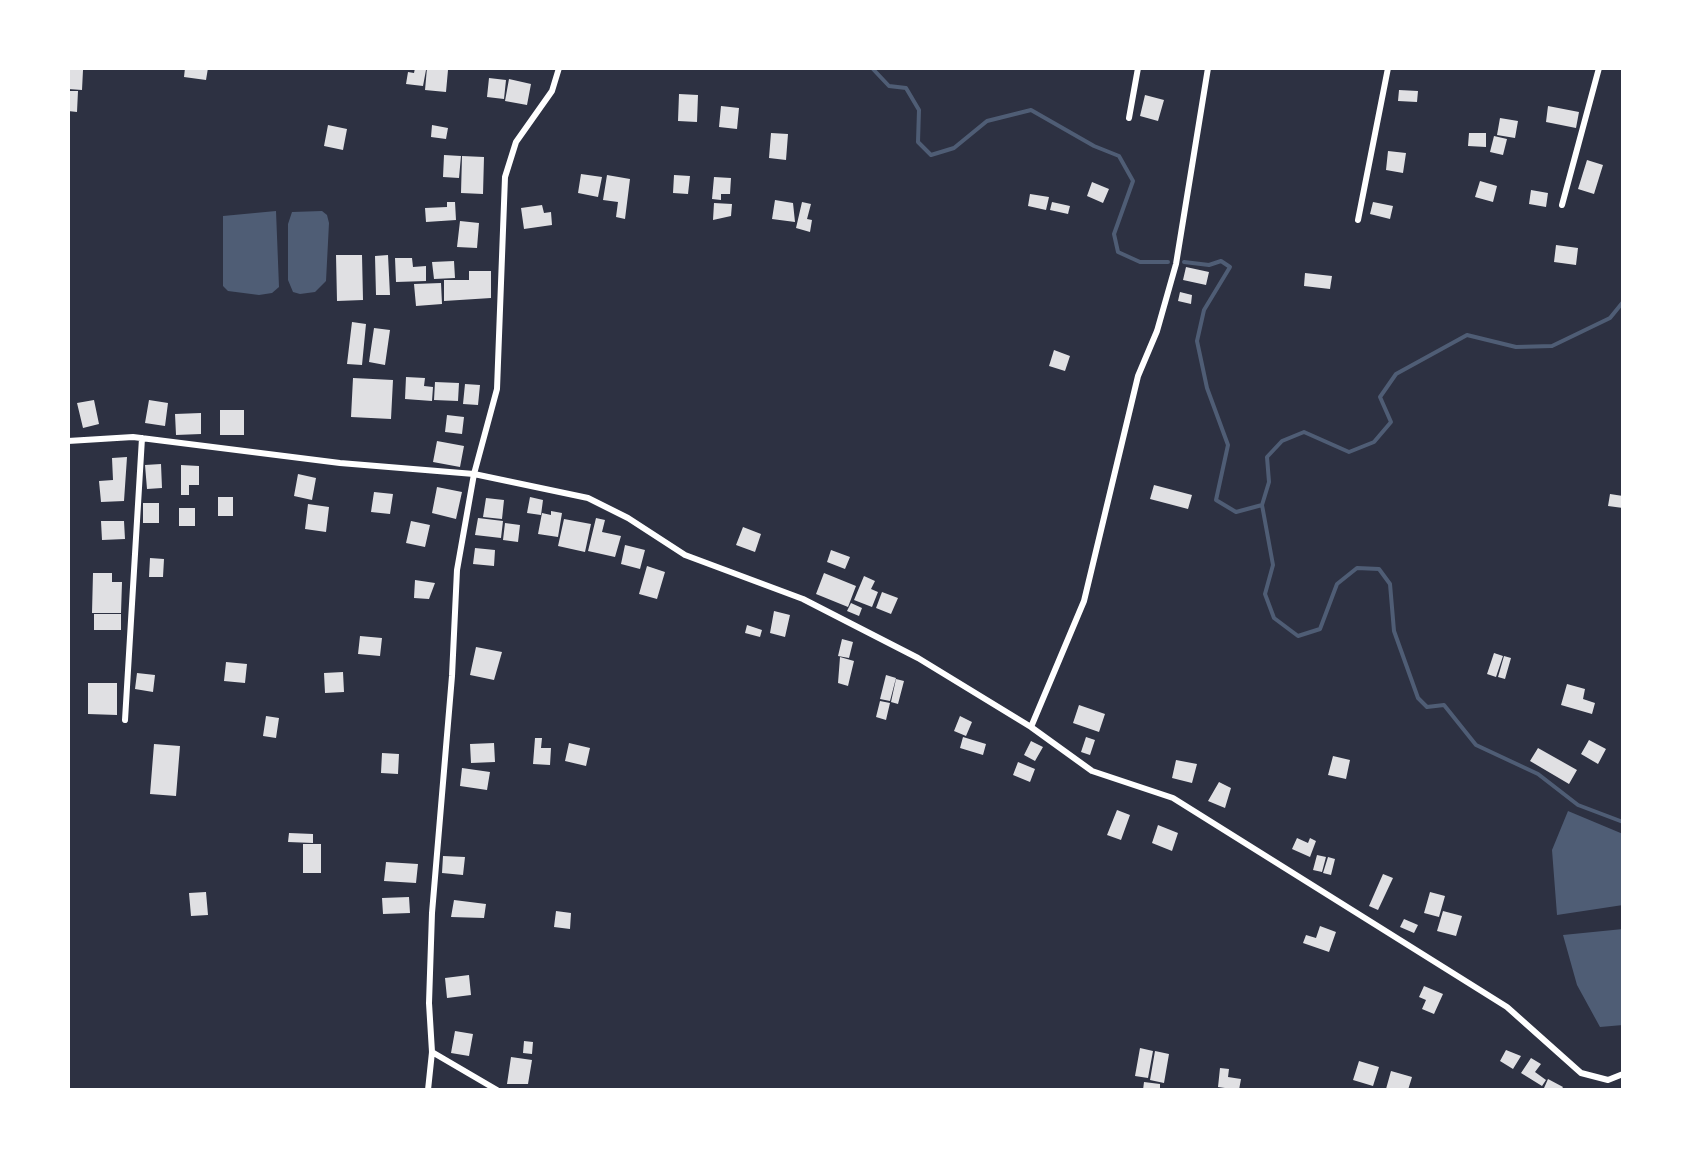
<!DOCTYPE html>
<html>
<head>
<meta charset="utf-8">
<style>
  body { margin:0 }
  #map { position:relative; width:1691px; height:1158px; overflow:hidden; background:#2d3142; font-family:"Times New Roman",serif }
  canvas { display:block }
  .frame { position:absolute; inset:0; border:70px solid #fff; pointer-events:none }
</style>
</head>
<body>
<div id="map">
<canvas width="1691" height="1158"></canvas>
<div class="frame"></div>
</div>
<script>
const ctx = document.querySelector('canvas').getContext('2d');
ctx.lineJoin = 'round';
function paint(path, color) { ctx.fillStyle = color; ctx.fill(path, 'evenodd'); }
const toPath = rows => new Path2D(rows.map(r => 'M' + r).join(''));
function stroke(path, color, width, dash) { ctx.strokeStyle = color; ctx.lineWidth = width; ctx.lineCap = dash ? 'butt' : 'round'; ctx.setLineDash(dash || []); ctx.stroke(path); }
const water = toPath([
  [276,211,279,287,272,293,259,295,228,291,223,286,223,216],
  [322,211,327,215,329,223,326,281,315,292,300,294,293,292,288,280,288,224,292,212],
  [1568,811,1623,834,1623,905,1557,915,1552,850],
  [1623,929,1623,1025,1600,1027,1577,985,1563,935]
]);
const stream = toPath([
  [872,68,889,86,906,88,919,110,918,142,931,155,954,148,987,121,1031,110,1094,146,1119,156,1133,181,1114,234,1118,252,1140,262,1168,262],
  [1184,262,1209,265,1221,261,1230,267,1204,310,1197,341,1207,388,1228,445,1216,500,1236,512,1262,505,1269,482,1267,457,1282,441,1304,432,1349,452,1374,442,1391,422,1380,397,1396,374,1467,335,1516,347,1552,346,1610,318,1623,302],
  [1262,505,1273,565,1265,594,1274,618,1298,636,1320,629,1337,584,1357,568,1379,569,1390,584,1394,631,1418,698,1427,707,1444,705,1476,745,1538,774,1578,805,1623,822]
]);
const building = toPath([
  [185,68,208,68,206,80,184,77],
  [415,68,426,70,423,86,406,84,408,72,414,73],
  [427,68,448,70,446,92,425,90],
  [68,70,83,70,82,90,68,89],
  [489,78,506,80,504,99,487,97],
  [509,79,531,84,527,105,505,101],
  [1399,90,1418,91,1417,102,1398,101],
  [68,91,78,91,77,112,68,111],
  [679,94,698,95,697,122,678,121],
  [1145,95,1164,100,1158,121,1140,116],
  [721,106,739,108,737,129,719,127],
  [1548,106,1579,112,1576,128,1546,122],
  [1500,118,1518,121,1515,138,1497,135],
  [328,125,347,129,343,150,324,146],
  [432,125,448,128,446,139,431,137],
  [771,133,788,134,786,160,769,158],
  [1469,133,1486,133,1486,147,1468,146],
  [1494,136,1507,139,1503,155,1490,152],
  [1388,151,1406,153,1403,173,1386,170],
  [444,155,461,156,459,178,443,177],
  [462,156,484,157,483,194,461,193],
  [1587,160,1603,165,1594,194,1578,189],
  [581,174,602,177,598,197,578,193],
  [607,175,630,179,625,219,616,217,618,202,603,200],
  [674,175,690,176,688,194,673,193],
  [714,177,731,178,730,194,721,194,721,200,712,199],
  [1480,181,1497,186,1493,202,1475,197],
  [1092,182,1109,189,1103,203,1087,196],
  [1531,190,1548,193,1546,207,1529,204],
  [1030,194,1049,197,1046,210,1028,206],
  [775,200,793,203,795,222,772,219],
  [447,202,455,202,456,220,426,222,425,208,447,207],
  [802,202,811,204,807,219,812,220,810,232,796,228],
  [1052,202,1070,206,1068,214,1050,210],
  [1373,202,1393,206,1390,219,1370,214],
  [714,203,732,204,731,216,713,220],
  [542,205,544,213,551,212,552,225,524,229,521,208],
  [460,221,479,223,477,248,457,247],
  [1556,245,1578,248,1576,265,1554,262],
  [336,255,362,255,363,300,337,301],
  [388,255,390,295,376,295,375,256],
  [395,258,412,258,413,267,426,266,426,281,396,282],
  [454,261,455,278,434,279,432,262],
  [1186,267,1209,272,1206,285,1183,280],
  [469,271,491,271,491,298,444,301,444,280,469,280],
  [1305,273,1332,276,1330,289,1304,286],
  [441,283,442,304,416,306,414,284],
  [1180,292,1192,295,1191,304,1178,301],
  [352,322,366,324,362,365,347,364],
  [374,328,390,330,385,365,369,362],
  [1054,350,1070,356,1065,371,1049,366],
  [406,377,425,378,424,386,433,387,432,401,405,399],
  [353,378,393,380,391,419,351,417],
  [435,382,459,383,458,401,434,400],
  [465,384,480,385,478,405,463,404],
  [94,400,99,424,83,428,77,403],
  [149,400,168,403,165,426,145,423],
  [220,410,244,410,244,435,220,435],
  [201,413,201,434,176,435,175,414],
  [447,415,464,417,462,434,445,432],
  [437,441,464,446,460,467,433,462],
  [127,457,124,501,101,502,99,481,113,480,112,458],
  [161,464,162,488,147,489,145,465],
  [181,465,199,466,199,485,189,485,189,495,181,495],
  [298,474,316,478,312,500,294,496],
  [1154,485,1192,495,1188,509,1150,499],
  [437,487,462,492,456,519,432,513],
  [374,492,393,494,390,514,371,512],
  [1610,494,1623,496,1623,508,1608,506],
  [218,497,233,497,233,516,218,516],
  [530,497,543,500,541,515,527,513],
  [486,498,504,500,502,519,483,517],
  [143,503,159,503,159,523,143,523],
  [308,504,329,507,326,532,305,529],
  [179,508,195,508,195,526,179,526],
  [551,511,562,513,558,537,538,534,542,513,551,515],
  [478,518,503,521,501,538,475,535],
  [596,518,605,520,602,532,621,536,615,557,588,551],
  [564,519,591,524,585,552,558,546],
  [101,521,124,521,125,539,102,540],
  [411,521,430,525,425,547,406,543],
  [505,523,520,525,518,542,503,540],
  [743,527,761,534,755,552,736,545],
  [625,545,645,550,640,569,621,564],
  [475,548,495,550,494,566,473,564],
  [831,550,850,557,845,569,827,562],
  [150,558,164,559,163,577,149,577],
  [647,566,665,572,657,599,639,594],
  [93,573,112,573,112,582,122,582,121,613,92,613],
  [824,573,856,586,848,607,816,594],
  [864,576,875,581,871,589,878,592,872,607,854,600],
  [415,580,435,583,429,599,414,598],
  [882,592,898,598,891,614,876,608],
  [851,603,862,608,859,616,847,611],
  [774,611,790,615,785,637,770,633],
  [94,614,121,614,121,630,94,630],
  [747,625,762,630,760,637,745,633],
  [360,636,382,638,380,656,358,654],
  [842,639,853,642,849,658,838,656],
  [476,647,502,652,494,680,470,675],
  [1494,653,1503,656,1496,677,1487,674],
  [1504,656,1511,658,1505,679,1498,677],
  [840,657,854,661,848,686,838,683],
  [226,662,247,664,245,683,224,681],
  [343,672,344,692,325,693,324,673],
  [137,673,155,675,153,692,135,689],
  [886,675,896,678,890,701,880,699],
  [896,679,904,681,898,704,891,702],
  [88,683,117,683,117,715,88,714],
  [1567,684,1585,689,1583,699,1595,703,1592,714,1561,705],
  [880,701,890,703,886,720,876,717],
  [1079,705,1105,714,1099,732,1073,723],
  [266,716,279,718,276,738,263,736],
  [960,716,972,722,966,736,954,731],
  [963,737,986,744,983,755,960,748],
  [1086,737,1095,740,1090,755,1081,752],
  [535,738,542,738,541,748,551,748,550,765,533,764],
  [1589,740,1606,749,1598,764,1581,754],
  [1031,741,1043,747,1035,761,1024,755],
  [494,743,495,762,471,763,470,744],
  [569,743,590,748,586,766,565,761],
  [154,744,180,746,176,796,150,794],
  [1538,748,1577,770,1569,784,1530,761],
  [382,753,399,754,398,774,381,773],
  [1333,756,1350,760,1346,779,1328,775],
  [1176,760,1197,764,1192,783,1172,778],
  [1018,762,1035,769,1030,782,1013,775],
  [462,768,490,772,487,790,460,786],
  [1219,782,1231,788,1225,808,1208,801],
  [1117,810,1130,815,1121,840,1107,835],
  [1158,825,1178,833,1172,851,1152,843],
  [289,833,313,834,313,843,288,842],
  [1297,838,1308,843,1310,838,1316,841,1310,857,1292,849],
  [303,844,321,844,321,873,303,873],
  [1317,855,1326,857,1322,872,1313,870],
  [443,856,465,857,463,875,442,873],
  [1328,857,1335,859,1331,875,1323,873],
  [386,862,418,864,416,883,384,881],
  [1383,874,1393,878,1378,910,1369,906],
  [206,892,208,915,191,916,189,893],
  [1430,892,1445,896,1439,917,1424,913],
  [409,897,410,913,383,914,382,898],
  [454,900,486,904,484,918,451,917],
  [556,911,571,913,570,929,554,927],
  [1443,911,1462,916,1456,936,1437,931],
  [1404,919,1418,925,1414,933,1400,927],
  [1320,926,1336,932,1329,952,1303,943,1306,935,1316,938],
  [469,975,471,995,447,998,445,978],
  [1424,986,1443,994,1434,1014,1422,1009,1426,1000,1419,997],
  [455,1031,473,1034,469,1056,451,1053],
  [524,1041,533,1042,532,1054,523,1053],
  [1140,1048,1153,1051,1148,1078,1135,1076],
  [1506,1050,1521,1056,1513,1069,1500,1061],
  [1155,1051,1169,1054,1164,1083,1150,1080],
  [511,1057,532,1060,528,1084,507,1084],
  [1531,1058,1541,1064,1535,1072,1546,1080,1542,1086,1521,1073],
  [1359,1061,1379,1067,1373,1086,1353,1080],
  [1220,1068,1229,1069,1228,1077,1241,1079,1239,1090,1218,1087],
  [1391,1071,1412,1077,1408,1090,1386,1089],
  [1548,1079,1563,1087,1561,1090,1544,1088],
  [1144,1082,1160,1084,1160,1090,1143,1090]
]);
const minor = toPath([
  [1129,118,1138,68],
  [1562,205,1599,68],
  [1358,220,1388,68],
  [68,441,133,437,340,463,474,474,588,498,628,518,685,555,803,599,918,658,1031,727,1092,771,1173,798,1507,1007,1581,1073,1608,1080,1623,1074],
  [125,720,142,438],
  [1031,727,1084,601,1138,376,1157,331,1176,264,1208,68],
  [432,1052,497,1090],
  [428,1090,432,1052,429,1003,432,913,452,676,457,570,474,474,497,389,505,177,516,142,552,91,559,68]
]);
paint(water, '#4f5d75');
stroke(stream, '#4f5d75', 4);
paint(building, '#e0e0e3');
stroke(minor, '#fff', 6);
</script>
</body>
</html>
